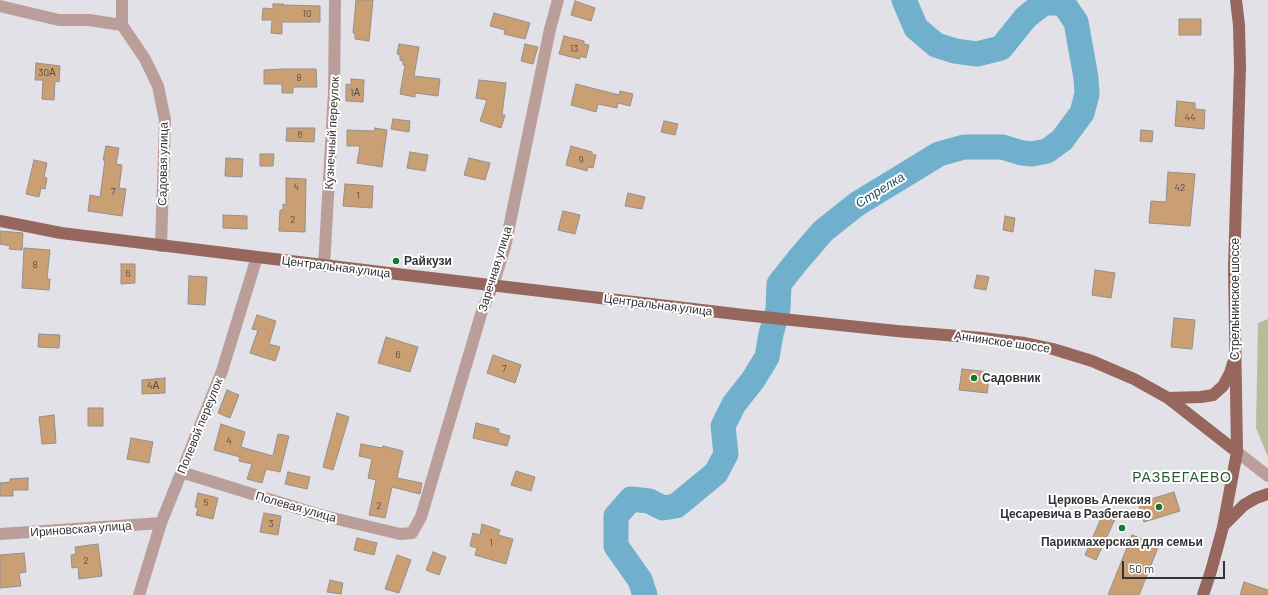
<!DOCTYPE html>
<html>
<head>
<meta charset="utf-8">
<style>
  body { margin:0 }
  #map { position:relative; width:1268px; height:595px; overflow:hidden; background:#e1e1e7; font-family:Barlow,sans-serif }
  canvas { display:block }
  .scale { position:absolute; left:1122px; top:561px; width:103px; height:18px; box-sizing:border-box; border:2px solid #333335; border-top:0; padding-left:5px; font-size:12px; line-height:14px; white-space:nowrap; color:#333335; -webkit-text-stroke:3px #fff; paint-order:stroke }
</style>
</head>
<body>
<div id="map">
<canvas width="1268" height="595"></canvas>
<div class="scale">50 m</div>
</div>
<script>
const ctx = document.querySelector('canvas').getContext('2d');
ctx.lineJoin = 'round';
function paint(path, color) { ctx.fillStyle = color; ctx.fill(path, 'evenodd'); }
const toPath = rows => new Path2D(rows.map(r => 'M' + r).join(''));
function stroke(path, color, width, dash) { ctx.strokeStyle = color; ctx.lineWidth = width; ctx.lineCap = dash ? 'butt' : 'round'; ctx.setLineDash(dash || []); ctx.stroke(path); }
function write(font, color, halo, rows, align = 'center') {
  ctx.font = font + ' Barlow,sans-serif'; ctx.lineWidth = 4; ctx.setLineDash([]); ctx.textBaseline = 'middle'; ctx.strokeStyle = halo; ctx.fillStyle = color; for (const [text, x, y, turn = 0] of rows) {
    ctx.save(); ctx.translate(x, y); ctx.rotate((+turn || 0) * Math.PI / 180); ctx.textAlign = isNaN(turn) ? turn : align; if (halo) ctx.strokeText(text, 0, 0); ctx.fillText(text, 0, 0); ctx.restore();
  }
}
const green = toPath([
  [1268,319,1268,457,1256,428,1258,323]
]);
const river = toPath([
  [645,595,640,580,616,546,616,516,631,499,649,501,663,508,676,506,716,473,726,454,723,426,734,404,753,380,767,357,771,334,778,309,779,284,798,260,823,231,857,204,939,154,964,147,1002,147,1022,153,1032,154,1047,151,1062,140,1082,113,1087,94,1086,78,1076,22,1063,3,1044,3,1026,17,1001,48,977,54,955,51,936,45,916,28,904,0]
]);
const building = toPath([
  [356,0,373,0,369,41,355,39,355,33,353,33,356,0],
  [575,1,595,8,591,21,571,15,575,1],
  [273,4,284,4,283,5,320,6,320,22,282,22,282,34,271,33,272,20,262,20,263,8,273,9,273,4],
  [494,13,530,23,525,39,504,34,505,30,490,26,494,13],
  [1179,19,1201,19,1201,35,1179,35,1179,19],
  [564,36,584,41,584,44,589,45,586,58,580,56,580,59,559,54,564,36],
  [399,44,419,47,414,76,440,79,438,96,415,93,415,97,400,94,405,65,403,65,403,61,400,60,400,55,397,54,399,44],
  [525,44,538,47,533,64,521,61,525,44],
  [36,63,60,66,59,82,55,81,54,100,42,99,43,80,35,80,36,63],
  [282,69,316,69,317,87,293,87,293,93,282,93,282,84,264,84,264,70,282,69],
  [351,79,364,80,363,102,346,101,346,84,351,85,351,79],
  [479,80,506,83,502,115,505,115,501,128,480,121,487,100,476,98,479,80],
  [576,84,619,95,620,91,633,94,630,106,618,103,617,108,598,104,596,112,571,105,576,84],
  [1177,101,1195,103,1195,109,1205,110,1204,129,1175,126,1177,101],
  [393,119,410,121,409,132,391,129,393,119],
  [664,121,678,124,675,135,661,132,664,121],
  [287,128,315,128,314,142,286,141,287,128],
  [375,128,387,130,382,167,357,163,360,146,347,146,347,130,374,131,375,128],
  [1141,130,1153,131,1152,142,1140,141,1141,130],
  [106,146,119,148,116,164,122,165,119,188,126,189,122,216,88,211,90,195,100,197,105,160,103,160,106,146],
  [571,146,592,152,592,154,596,155,593,168,588,167,587,171,566,165,571,146],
  [410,152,428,155,425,171,407,168,410,152],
  [260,154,274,154,273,166,260,166,260,154],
  [226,158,243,159,242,177,225,176,226,158],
  [469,158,490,163,485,180,464,175,469,158],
  [34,160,47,163,44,177,47,178,45,189,41,188,39,197,26,194,34,160],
  [1168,172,1195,174,1190,226,1149,223,1151,201,1166,202,1168,172],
  [286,178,306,179,305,232,279,231,280,210,283,210,283,204,286,205,286,178],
  [345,184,373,186,372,208,343,206,345,184],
  [628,193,645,197,642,209,625,206,628,193],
  [563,211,580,215,575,234,558,230,563,211],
  [223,215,247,216,247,229,223,228,223,215],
  [1005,216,1015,218,1013,232,1003,230,1005,216],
  [0,231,23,233,22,250,9,249,10,246,0,244,0,231],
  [24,248,50,250,47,279,50,279,49,290,22,288,24,248],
  [121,264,135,264,135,283,121,284,121,264],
  [1095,270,1115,273,1111,298,1092,295,1095,270],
  [977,275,989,277,986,290,974,288,977,275],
  [189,276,207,277,205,305,188,304,189,276],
  [257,315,276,321,269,344,280,347,275,361,250,353,258,330,252,329,257,315],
  [1174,318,1195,320,1192,349,1171,347,1174,318],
  [39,334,60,335,59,348,38,347,39,334],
  [386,337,418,347,410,372,378,363,386,337],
  [493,355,521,365,515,383,487,373,493,355],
  [962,369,990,372,987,393,959,390,962,369],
  [165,378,165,393,142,394,142,380,165,378],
  [227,390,239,395,230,418,218,413,227,390],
  [88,408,103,408,103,426,88,426,88,408],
  [337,413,349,417,333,470,323,467,337,413],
  [54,415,56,443,42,444,39,417,54,415],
  [476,423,499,429,499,433,510,436,507,446,473,438,476,423],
  [221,424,245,432,241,447,273,456,278,434,289,436,280,472,266,469,262,483,247,479,252,464,239,461,240,457,214,450,221,424],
  [131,438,153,442,149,463,127,459,131,438],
  [361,444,382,448,383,446,403,451,397,478,422,483,420,494,392,487,385,518,369,515,376,480,368,478,372,459,359,456,361,444],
  [516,471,535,477,531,491,511,485,516,471],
  [288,472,310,477,307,489,285,484,288,472],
  [28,478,28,490,13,490,13,496,0,496,0,483,10,482,10,479,28,478],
  [1174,492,1180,511,1144,522,1138,503,1174,492],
  [198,493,218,498,213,519,196,515,198,508,195,507,198,493],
  [1105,509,1117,515,1096,560,1085,555,1105,509],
  [264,513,281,516,278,535,260,532,264,513],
  [482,524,500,530,498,535,513,539,506,564,475,555,477,548,470,546,473,533,480,535,482,524],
  [1132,535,1159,545,1139,595,1108,595,1132,535],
  [357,538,377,543,374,555,354,550,357,538],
  [98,544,102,576,79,579,78,567,72,568,71,555,76,554,75,547,98,544],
  [433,552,446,557,439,575,426,570,433,552],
  [24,553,26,572,19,573,21,586,0,588,0,555,24,553],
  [397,555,411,560,399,593,385,589,397,555],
  [330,580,343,583,341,594,327,592,330,580],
  [1244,582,1268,590,1268,595,1240,595,1244,582]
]);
const minor = toPath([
  [0,6,59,20,89,20,122,25,145,59,158,86,165,120,161,246],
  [122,25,122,0],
  [324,266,334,92,335,0],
  [1237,452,1268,476],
  [181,472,320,515,400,534,412,533,421,517,482,311,493,285,505,247,550,29,558,0],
  [0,534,161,523],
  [139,595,161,523,222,371,257,257]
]);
const major = toPath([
  [0,221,61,233,397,274,744,315,897,331,982,338,1025,343,1053,349,1092,361,1134,379,1168,398,1237,452],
  [1168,398,1201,397,1213,395,1223,386,1230,373,1233,363],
  [1223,526,1244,505,1256,498,1268,494],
  [1203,595,1211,571,1223,527,1237,452,1234,268,1240,67,1239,25,1236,0]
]);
const markers = [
  [396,261,4,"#147a2d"],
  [974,378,4,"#147a2d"],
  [1159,507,4,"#147a2d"],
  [1122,528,4,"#147a2d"]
];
const numberNames = [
  ["10",307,14],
  ["13",574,49],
  ["30А",47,73],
  ["8",299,78],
  ["1А",355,93],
  ["44",1190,118],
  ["6",300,135],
  ["9",581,160],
  ["4",296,187],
  ["42",1180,188],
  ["7",113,192],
  ["1",358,196],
  ["2",293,220],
  ["8",35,265],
  ["6",128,274],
  ["6",398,355],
  ["7",504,369],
  ["4А",153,386],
  ["4",229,441],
  ["5",206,503],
  ["2",379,506],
  ["3",271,524],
  ["1",491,543],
  ["2",86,561]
];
const streetNames = [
  ["Кузнечный переулок",332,133,-87],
  ["Садовая улица",163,164,-89],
  ["Центральная улица",336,267,7],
  ["Заречная улица",495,269,-73],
  ["Стрельнинское шоссе",1235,299,-90],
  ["Центральная улица",658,305,7],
  ["Аннинское шоссе",1002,342,8],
  ["Полевой переулок",200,426,-68],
  ["Полевая улица",296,507,16],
  ["Ириновская улица",81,529,-4]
];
const poiNames = [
  ["Райкузи",404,261],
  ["Садовник",982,378],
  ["Церковь Алексия",1151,500,"right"],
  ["Цесаревича в Разбегаево",1151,514,"right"],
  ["Парикмахерская для семьи",1122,542,"center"]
];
const waterNames = [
  ["Стрелка",880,190,-32]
];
const quarterNames = [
  ["РАЗБЕГАЕВО",1182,477]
];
paint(green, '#b4bc9a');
stroke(river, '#70b0cc', 25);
paint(building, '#ca9f73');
stroke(building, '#95908b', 1);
stroke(minor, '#bb9e99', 12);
stroke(major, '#97665d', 12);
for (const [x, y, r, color] of markers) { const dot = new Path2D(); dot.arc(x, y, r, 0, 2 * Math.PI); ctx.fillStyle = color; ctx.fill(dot); stroke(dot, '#fff', 1.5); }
write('10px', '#594e44', null, numberNames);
write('12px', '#333335', '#fff', streetNames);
write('bold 12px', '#333335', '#fff', poiNames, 'left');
write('italic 13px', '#1a4f63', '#fff', waterNames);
ctx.letterSpacing = '1px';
write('14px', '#235d2c', '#fff', quarterNames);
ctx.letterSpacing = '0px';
</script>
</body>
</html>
